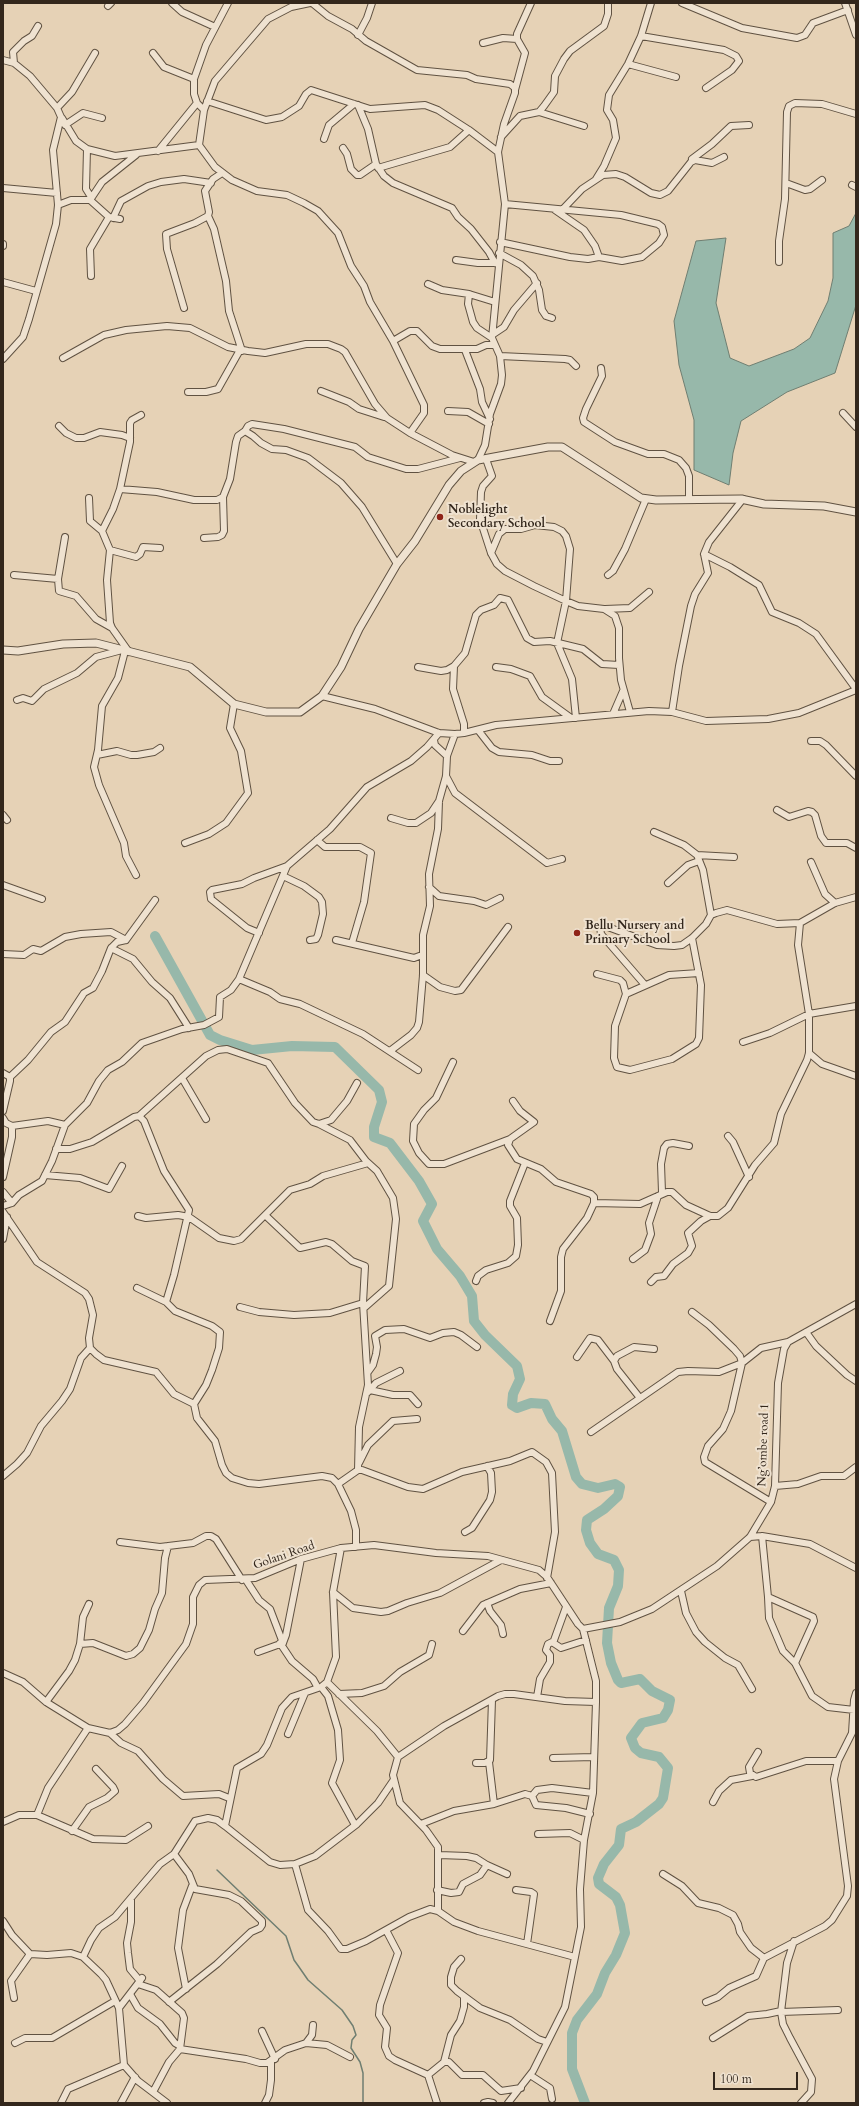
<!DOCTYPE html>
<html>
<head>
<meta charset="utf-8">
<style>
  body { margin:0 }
  #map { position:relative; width:859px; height:2106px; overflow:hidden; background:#e6d2b6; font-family:Cardo,serif }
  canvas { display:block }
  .frame { position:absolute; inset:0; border:4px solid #33271c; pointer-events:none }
  .scale { position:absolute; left:713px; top:2072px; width:85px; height:18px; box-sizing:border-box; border:2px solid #33271c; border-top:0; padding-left:5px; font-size:12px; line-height:14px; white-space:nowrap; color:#33271c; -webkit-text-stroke:3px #efe2d0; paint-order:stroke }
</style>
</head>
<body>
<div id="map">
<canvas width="859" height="2106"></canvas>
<div class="frame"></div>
<div class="scale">100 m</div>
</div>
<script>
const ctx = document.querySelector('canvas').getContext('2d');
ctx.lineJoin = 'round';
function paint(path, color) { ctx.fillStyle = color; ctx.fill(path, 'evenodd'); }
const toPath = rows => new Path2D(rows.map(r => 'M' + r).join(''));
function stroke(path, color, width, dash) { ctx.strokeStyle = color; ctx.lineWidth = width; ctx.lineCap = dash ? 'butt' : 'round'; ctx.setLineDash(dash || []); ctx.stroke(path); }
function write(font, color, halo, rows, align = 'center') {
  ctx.font = font + ' Cardo,serif'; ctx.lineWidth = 4; ctx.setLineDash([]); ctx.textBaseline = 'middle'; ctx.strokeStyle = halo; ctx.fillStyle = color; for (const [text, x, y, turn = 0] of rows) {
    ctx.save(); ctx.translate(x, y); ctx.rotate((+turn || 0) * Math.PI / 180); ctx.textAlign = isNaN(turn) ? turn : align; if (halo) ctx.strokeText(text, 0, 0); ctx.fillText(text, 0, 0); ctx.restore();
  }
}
const water = toPath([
  [856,213,856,305,835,373,787,392,741,421,733,453,729,485,694,470,694,420,679,365,674,321,696,241,726,238,716,303,730,358,749,366,794,349,810,338,828,301,833,278,833,233,849,226,856,213]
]);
const stream = toPath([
  [217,1870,286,1936,294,1960,299,1967,308,1980,342,2010,353,2026,356,2035,352,2040,351,2048,360,2062,363,2073,363,2103]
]);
const river = toPath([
  [155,936,210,1035,220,1040,252,1050,292,1046,335,1047,379,1090,382,1102,374,1127,374,1137,390,1143,419,1181,432,1204,423,1221,437,1249,460,1276,472,1296,474,1321,485,1335,517,1366,520,1379,513,1394,512,1405,517,1408,531,1403,545,1404,552,1419,562,1431,576,1477,582,1484,598,1488,615,1484,620,1487,618,1496,604,1509,587,1520,586,1530,590,1543,598,1554,614,1560,619,1570,618,1586,609,1608,607,1643,611,1663,618,1680,621,1683,640,1679,652,1691,670,1700,668,1710,663,1718,642,1723,631,1738,635,1748,641,1753,659,1757,668,1768,663,1798,659,1804,636,1822,621,1829,619,1845,604,1864,598,1878,599,1884,616,1897,620,1905,625,1933,616,1955,605,1973,597,1994,577,2020,572,2033,572,2069,585,2103]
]);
const minor = toPath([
  [172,3,182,12,215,27],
  [310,3,291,7,268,19,215,81,204,110,199,145,215,167,232,180,257,191,287,195,304,203,318,211,338,233,351,266,364,286,370,302,393,341,424,405,424,413,410,433],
  [312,3,328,16,352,29,366,41,417,70,467,75,476,79,510,84,515,88,515,93,504,124,498,152,505,204,492,338,500,356,502,375,501,384,490,414,485,445,478,460],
  [682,3,742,28,797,38,805,35,813,23,848,10],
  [845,3,856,35],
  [108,6,111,3],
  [358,35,367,18,372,3],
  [641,36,724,50,736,56,739,61,732,70,706,88],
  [483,43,503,38,517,39],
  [153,53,164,67,194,79],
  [3,60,14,63,30,76,57,108,61,117,53,150,58,205,56,224,29,319,23,337,3,359],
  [14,63,13,52,24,41,32,36,38,26],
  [628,64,676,77],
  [515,90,525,53,517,39,517,34,531,3],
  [207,101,266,120,282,117,299,106,306,94,311,90,370,109,425,105,438,110,469,130,498,152],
  [358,105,368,129,376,164,384,176,393,183,452,208,458,217,471,229,489,252,495,263],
  [57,108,72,92,95,53],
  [204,110,197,103,194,94,194,79,206,45,228,3],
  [539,112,584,126],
  [62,118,76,141,87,149,115,156,199,145],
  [65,125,83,113,102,118],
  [501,137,520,116,539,112,544,106,554,92,555,76,564,59,570,51,604,26,608,14,608,3],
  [324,139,329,125,354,104],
  [343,148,347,154,351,169,357,175,360,175,376,164],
  [87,149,86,189,91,197],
  [158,151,197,103],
  [692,159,712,144,731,126,749,125],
  [378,168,450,147,469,130],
  [596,179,604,166,616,138,613,120,607,110,609,95,628,64,641,36,651,3],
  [786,183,805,190,810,189,822,180],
  [852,185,856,187],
  [3,188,57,193],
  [90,200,109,217,120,219],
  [58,205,71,200,90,200,102,182,136,155],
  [555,210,584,230,595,246,599,257],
  [562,210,582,189,603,175,616,174,625,177,651,193,660,195,668,191,691,162,695,160,712,163,724,157],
  [208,216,214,229,226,281,229,311,242,351],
  [113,218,121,201,148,186,161,182,184,179,211,183],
  [500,242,570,257,588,259,599,257,622,261,642,257,659,243,664,235,662,227,658,224,621,215,505,204],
  [3,244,3,246],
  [499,253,521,265,533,276,539,290,542,310,546,316,552,318],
  [456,260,478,263,498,263],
  [779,262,779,241,785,199,787,112,789,106,795,103,822,104,856,114],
  [91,276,90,249,109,217],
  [3,282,36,291],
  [428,284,442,290,469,294,495,302],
  [469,294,468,304,473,322,477,328,492,338],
  [184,308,167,249,166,234,195,223,208,216,209,212,205,191,213,179,222,173],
  [492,335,504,327,514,310,537,283],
  [393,341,410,331,417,331,432,346,440,349,477,349,486,345,495,345],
  [465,350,480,389,482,402,490,419],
  [500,356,565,359,570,360,576,366],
  [63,358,104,335,126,330,167,326,190,328,228,347,248,351,265,353,306,344,328,344,341,349,345,352,375,404,387,418,410,433,452,455,474,462],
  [601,368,602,376,586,409,583,418,584,422,615,442,648,454,664,454,679,460,686,468,689,476,689,499],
  [321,391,349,402,359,409,384,417],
  [188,392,206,392,218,389,240,350],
  [448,411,468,412,489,424],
  [843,413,856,427],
  [59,426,66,433,76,438,84,438,100,432,122,435,130,438],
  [245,431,248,426,252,424,284,429,355,447,368,457,406,469,418,469,460,458],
  [486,459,492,476,483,486,481,492,480,519,491,553,497,564,505,571,534,586,566,601,578,606,604,609,615,616,619,628,619,658,621,680,630,712],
  [120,489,157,492,194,500,217,500,223,497,230,479,236,442,238,436,245,431,253,436,261,443,272,449,286,450,308,458,341,483,362,507,397,564],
  [89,498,90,521,102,531,110,550,107,580,110,623,112,628,129,652],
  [102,531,113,509,120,489,130,442,130,423,132,420,141,415],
  [65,537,58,579,59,591,76,596,96,619,112,628],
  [204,538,218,537,222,535,224,531,223,497],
  [110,550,136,557,140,554,143,547,160,548],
  [491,553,499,534,505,529,521,529,535,525,554,527,562,531,566,536,570,549,566,601,557,643,572,679,576,718],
  [704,554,730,567,759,585,772,612,799,623,816,634,856,689],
  [14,575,58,579],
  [608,575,613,571,625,549,646,499],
  [605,609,630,608,649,592],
  [125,651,118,678,102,706,98,750,94,767,99,785,124,843,126,856,136,875],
  [418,667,441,671,447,670,454,666],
  [496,667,511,669,530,676,542,697,571,718],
  [322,696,375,709,439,733,455,734,464,733,496,725,649,711,672,712,706,721,768,719,799,713,856,690],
  [17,700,23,698,32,701,44,689,77,673,96,657,122,650],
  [672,712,679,666,691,606,695,594,708,573,704,554,709,542,743,499],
  [613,714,623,691],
  [478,730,492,748,499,752,532,755,550,761,559,761],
  [464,733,464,724,453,689,454,666,465,653,476,615,481,610,494,605,500,598,508,600,527,638,534,642,550,641,583,649,602,664,619,665],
  [434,740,435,745,447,756],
  [811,741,820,741,826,745,856,776],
  [97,755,117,751,131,755,137,755,154,752,160,748],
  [446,776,455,793,547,863,562,859],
  [777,810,789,817,808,811,812,812,815,815,821,836,826,843,847,843,856,848],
  [3,815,7,820],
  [391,818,408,823,416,823,431,813,439,801],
  [654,832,684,845,697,855,703,870,711,915],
  [317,840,325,847,360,847,371,853,364,902,352,943],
  [185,843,209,834,226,823,248,793,241,751,230,728,234,704],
  [697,855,734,857],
  [811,862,825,894,835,903],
  [283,876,304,886,319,897,322,902,323,914,318,935,316,939,310,940],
  [668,883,688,865,699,861],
  [3,885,42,899],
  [429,887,439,896,474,901,486,905,500,898],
  [259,933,247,928,211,899,210,892,212,890,242,884,254,878,287,866],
  [692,938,701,985,699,1038,696,1044,672,1059,630,1070,617,1067,614,1058,615,1026,626,994,669,975,699,973],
  [336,940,414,958,422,955],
  [111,948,133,959,152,982,170,998,189,1028],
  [3,954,24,955,33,949,41,951,65,937,81,934,111,932,126,940],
  [597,974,620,980,623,983,626,994],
  [423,975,440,987,455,991,461,990,508,927],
  [239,979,270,992,280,999,300,1004,363,1034,418,1070],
  [645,985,601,934,600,927,605,926,657,945,674,946,682,945,692,938,706,924,711,915,716,913,727,910,777,924,800,923,835,903,856,897],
  [743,1042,770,1033,809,1014,856,1006],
  [390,1051,411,1035,417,1028,419,1022,423,975,423,935,430,906,429,874,438,829,439,801,446,776,447,756,455,734],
  [809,1053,822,1064,856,1076],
  [453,1062,436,1098,424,1110,414,1124,413,1141,419,1153,429,1164,444,1164,510,1139],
  [3,1073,10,1077,10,1081,3,1111],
  [10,1077,28,1060,51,1032,65,1022,84,993,93,988,102,971,111,948,117,942,126,940,155,900],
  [182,1078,206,1119],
  [513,1101,520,1111,534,1122,510,1139,508,1145,517,1159,541,1169,556,1182,591,1194,594,1197,594,1203,587,1218,563,1249,561,1257,561,1291,550,1321],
  [139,1116,206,1056,218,1050,227,1049,268,1063,295,1103,313,1122,319,1124,331,1120,347,1101,357,1083],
  [3,1118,6,1123,12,1126,48,1121,65,1125],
  [319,1124,350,1140,366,1161,377,1171,393,1198,396,1219,389,1286,364,1308],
  [728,1136,733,1142,749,1177],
  [56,1149,70,1149,92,1142,134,1117,139,1116,144,1121,164,1171,189,1210,174,1275,166,1302,175,1311,212,1326,220,1332,219,1348,212,1370,206,1385,194,1404],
  [45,1175,80,1178,109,1189,122,1166],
  [3,1177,12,1137,12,1126],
  [3,1192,12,1203],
  [662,1192,661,1164,664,1148,667,1144,673,1143,689,1146],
  [594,1203,640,1204,667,1192,672,1192,686,1205,710,1216,718,1216,728,1208,755,1165,774,1143,781,1114,807,1060,809,1053,809,1014,798,945,800,923],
  [3,1206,12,1203,19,1195,42,1181,52,1161,65,1125,87,1103,99,1081,108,1070,122,1062,142,1043,182,1029,204,1025,219,1017,220,997,231,990,239,979,287,866,330,829,367,787,411,761,427,747,439,733],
  [3,1212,37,1262,85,1293,89,1299,93,1315,89,1338,90,1348,96,1354,104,1360,156,1372,174,1394,194,1404,197,1418,215,1441,222,1465,226,1473,232,1478,248,1483,259,1484,322,1476,332,1478,338,1484,351,1511,356,1530,356,1547],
  [265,1215,300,1248,326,1242,332,1244,352,1261,365,1266,363,1303,368,1385,359,1427,358,1470],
  [138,1216,146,1218,178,1215,189,1217,219,1238,234,1241,241,1239,290,1190,310,1184,323,1176,368,1163],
  [3,1239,7,1217],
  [633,1259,645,1250,651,1234,649,1223,658,1196],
  [476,1281,478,1276,486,1270,508,1263,516,1256,518,1245,517,1218,510,1206,510,1201,525,1163],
  [651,1282,656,1277,664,1276,673,1264,688,1253,692,1246,688,1233,701,1221,710,1216],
  [137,1288,166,1302],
  [240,1307,259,1312,294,1315,330,1313,363,1303],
  [692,1312,709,1325,734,1349,740,1356,742,1363,731,1411,723,1429,708,1446,704,1457,705,1462,771,1502],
  [806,1332,816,1346,847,1375,856,1381],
  [577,1357,590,1338,598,1340,614,1361],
  [368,1372,373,1365,376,1354,377,1347,375,1336,385,1330,404,1329,430,1338,443,1333,454,1332,461,1335,477,1347],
  [370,1390,393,1395,410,1395,418,1404],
  [368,1392,376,1383,400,1371],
  [640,1398,617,1369,614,1361,617,1356,634,1347,654,1349],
  [591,1432,678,1372,688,1371,719,1372,742,1363,761,1348,788,1342],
  [359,1463,368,1445,393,1421,417,1419],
  [3,1476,17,1464,27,1453,41,1426,62,1401,70,1389,81,1358,90,1348],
  [338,1484,358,1470,362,1470,408,1487,423,1489,462,1472,510,1461,532,1452,546,1462,552,1473,555,1532,547,1578],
  [775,1486,798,1484,821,1476,844,1476,856,1467],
  [465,1532,472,1528,490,1500,492,1492,491,1473,487,1466],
  [762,1536,768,1597,813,1617,814,1621,795,1663],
  [750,1537,762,1536,810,1544,856,1568],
  [120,1542,160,1547,193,1543,206,1536,211,1536,216,1539,242,1580],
  [341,1548,333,1592,336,1657,327,1682,321,1687,292,1697,282,1708,267,1745,261,1754,237,1768,225,1826,270,1862,280,1865,295,1864,315,1856,357,1824,378,1803,393,1781],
  [246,1580,259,1600,270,1609,283,1643],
  [681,1591,686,1613,696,1632,705,1642,725,1658,738,1665,752,1689],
  [333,1592,353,1608,381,1612,388,1611,407,1603,440,1593,501,1560],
  [768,1597,769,1618,780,1644,783,1651,795,1663,812,1696,828,1707,854,1710],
  [487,1603,490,1611,501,1625,503,1634],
  [463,1631,483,1605,520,1589,551,1583],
  [280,1643,292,1661,313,1679,318,1688],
  [553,1643,566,1607],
  [80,1644,93,1643,126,1656,133,1654,140,1648,149,1630,155,1609,162,1593,165,1558,168,1546],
  [258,1652,283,1643,286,1635,301,1559],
  [3,1673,23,1682,46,1702,88,1728,110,1733,118,1730,125,1724,143,1703,186,1644,193,1624,193,1597,199,1585,205,1580,255,1578,301,1559,341,1548,374,1545,436,1553,488,1556,539,1570,547,1577,578,1624,583,1629,620,1622,652,1609,717,1566,750,1537,771,1502,775,1486,778,1383,784,1349,788,1342,856,1304],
  [327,1682,377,1731,398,1757,444,1726,498,1696,505,1694,514,1694,565,1701,596,1702],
  [321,1687,328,1696,338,1730,340,1760,332,1783,355,1825],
  [339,1694,362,1693,384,1686,400,1672,429,1655,432,1644],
  [537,1697,540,1679,550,1662,550,1655,546,1650,548,1644,552,1642,561,1648,586,1640],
  [46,1702,69,1671,75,1660,80,1644,83,1617,89,1604],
  [110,1733,121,1743,138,1751,163,1779,183,1796,219,1794,229,1798],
  [288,1734,305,1693],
  [758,1752,749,1767,750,1773,756,1777,806,1761,838,1761],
  [398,1757,393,1775,400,1803,426,1830,438,1847,438,1911],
  [553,1758,594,1757],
  [489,1762,494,1804],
  [476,1763,485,1763,490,1760,492,1700],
  [532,1796,537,1790,552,1788,593,1793],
  [713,1802,719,1791,731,1780,752,1776],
  [37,1815,48,1788,88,1728],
  [3,1822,19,1815,37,1815,93,1839,126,1840,148,1826],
  [421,1824,454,1811,494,1804,525,1794,532,1796,536,1805,566,1808,590,1814],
  [72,1831,89,1807,107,1798,115,1791,113,1787,96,1769],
  [538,1834,570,1833,584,1840],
  [439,1855,467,1856,476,1858,487,1865,507,1874],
  [295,1864,308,1910,328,1931,341,1949,347,1949,366,1941,409,1917,430,1909,438,1911,454,1922,478,1931,575,1957],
  [663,1874,682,1886,698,1903,719,1908,733,1915,738,1924,740,1932,751,1948,764,1958,825,1926,832,1920,847,1896,848,1886,834,1779,838,1761,852,1733,854,1700,856,1693],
  [437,1890,451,1893,459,1892,463,1884,480,1875,487,1865],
  [516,1890,531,1892,534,1894,527,1944],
  [3,1921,12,1935,30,1954,47,1955,71,1953,83,1957,101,1974,106,1980,119,2008,124,2065,138,2081,167,2103],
  [386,1930,398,1953,380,2005,379,2015,387,2028,385,2047,389,2056,395,2060,428,2075,437,2103],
  [794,1941,787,1963,781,2012,783,2024,790,2038,812,2079,811,2092,801,2103],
  [83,1957,91,1940,99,1928,115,1917,131,1898],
  [461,1959,454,1967,451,1977,451,1985,457,1991,480,2008,510,2020,538,2039,547,2042],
  [140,1981,130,1969,128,1953,127,1943,131,1922,131,1898,160,1864,174,1854,195,1821,208,1818,217,1820,225,1826],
  [138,1984,156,1990,182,2013,184,2018,180,2049],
  [186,1989,178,1948,183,1910,192,1886],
  [130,1994,138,2008,160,2024,175,2043,180,2046],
  [14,1998,11,1981,30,1954],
  [169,2002,217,1964,251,1932,260,1928,262,1925,262,1921,241,1901,229,1895,195,1889,189,1874,174,1854],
  [706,2002,718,1997,729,1988,756,1976,764,1958],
  [119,2008,142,1978],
  [781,2012,838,2010],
  [262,2031,275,2059],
  [713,2038,748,2016,767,2014,781,2011],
  [15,2043,25,2038,52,2038,115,2001],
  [306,2043,327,2045,350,2057],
  [444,2062,449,2062,462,2075,483,2075,501,2091,521,2088],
  [428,2075,444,2062,451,2035,460,2021,464,2007,464,1998],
  [530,2075,550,2088,552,2099],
  [153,2092,169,2062,180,2049,246,2059,260,2063,267,2063,285,2050,306,2043,312,2035,313,2025],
  [61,2103,68,2089,124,2065],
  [121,2103,135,2077],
  [265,2103,269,2095,271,2080,271,2061],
  [484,2103,488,2102,493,2103],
  [508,2103,533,2071,565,2007,581,1927,580,1889,584,1840,593,1793,596,1702,596,1681,583,1629]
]);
const tertiary = toPath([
  [3,650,18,651,63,644,96,643,190,667,234,704,266,712,300,712,322,696,341,667,359,629,397,564,415,541,449,485,461,471,478,460,548,447,562,447,641,498,656,500,741,499,764,504,824,506,856,512]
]);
const markers = [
  [440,517,4,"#8f2418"],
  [577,933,4,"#8f2418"]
];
const poiNames = [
  ["Noblelight",448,510],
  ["Secondary School",448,524],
  ["Bellu Nursery and",585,926],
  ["Primary School",585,940]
];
const streetNames = [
  ["Ng’ombe road 1",764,1445,-88],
  ["Golani Road",284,1556,-19]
];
paint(water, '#97b8aa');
stroke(water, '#6f7e71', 1);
stroke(stream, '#6f7e71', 1.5);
stroke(river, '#97b8aa', 10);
stroke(minor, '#605242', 8);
stroke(tertiary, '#605242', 9);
stroke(minor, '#efe2d0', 6);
stroke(tertiary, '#efe2d0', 7);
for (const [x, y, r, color] of markers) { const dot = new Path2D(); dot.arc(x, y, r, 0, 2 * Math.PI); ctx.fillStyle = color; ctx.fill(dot); stroke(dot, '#efe2d0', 1.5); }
write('bold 12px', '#33271c', '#efe2d0', poiNames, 'left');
write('12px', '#33271c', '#efe2d0', streetNames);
</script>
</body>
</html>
